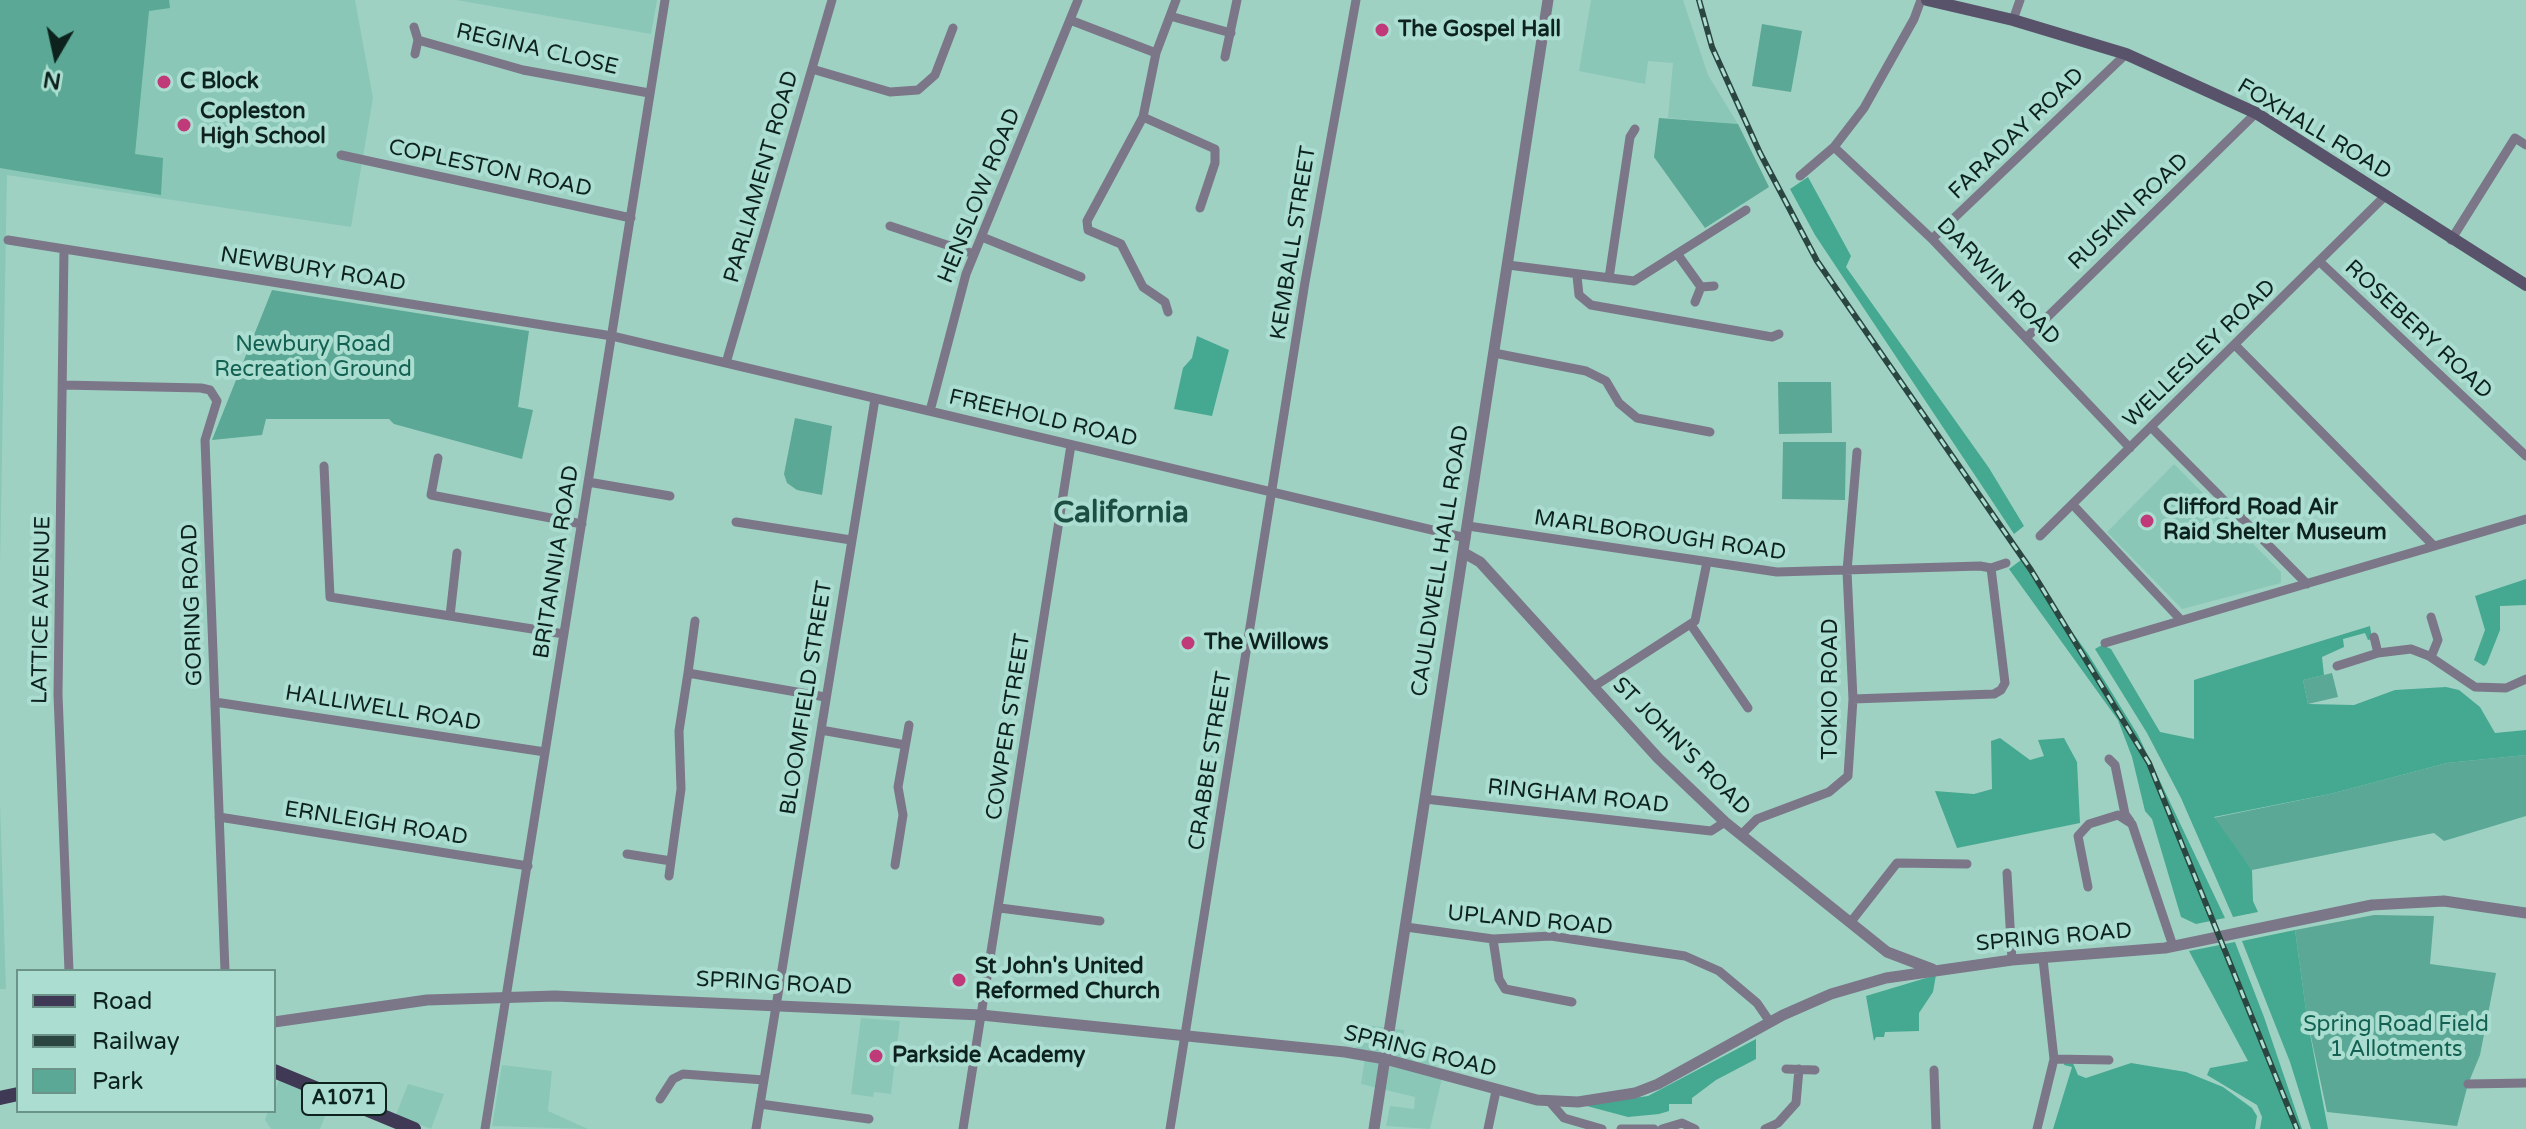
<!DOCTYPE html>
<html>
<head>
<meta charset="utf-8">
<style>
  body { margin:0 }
  #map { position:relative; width:2526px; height:1129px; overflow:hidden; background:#9fd1c3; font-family:"Varela Round",sans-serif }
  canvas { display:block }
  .legend { position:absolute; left:16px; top:969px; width:260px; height:144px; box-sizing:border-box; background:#abded0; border:2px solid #6c9388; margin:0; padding:10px 14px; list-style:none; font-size:24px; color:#0d221d }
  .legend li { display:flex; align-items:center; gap:16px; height:40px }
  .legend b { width:40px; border:2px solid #6c9388 }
  .north { position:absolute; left:16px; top:16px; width:80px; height:80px; -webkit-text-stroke:6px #abded0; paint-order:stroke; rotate:189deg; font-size:22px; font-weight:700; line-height:32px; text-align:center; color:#0d221d }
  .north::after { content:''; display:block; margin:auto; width:28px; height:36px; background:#0d221d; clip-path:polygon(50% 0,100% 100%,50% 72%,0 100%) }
</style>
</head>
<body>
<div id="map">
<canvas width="2526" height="1129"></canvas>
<ul class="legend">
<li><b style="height:10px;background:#403955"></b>Road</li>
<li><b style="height:10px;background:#2b4640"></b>Railway</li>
<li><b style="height:22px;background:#5aa895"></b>Park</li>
</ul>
<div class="north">N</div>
</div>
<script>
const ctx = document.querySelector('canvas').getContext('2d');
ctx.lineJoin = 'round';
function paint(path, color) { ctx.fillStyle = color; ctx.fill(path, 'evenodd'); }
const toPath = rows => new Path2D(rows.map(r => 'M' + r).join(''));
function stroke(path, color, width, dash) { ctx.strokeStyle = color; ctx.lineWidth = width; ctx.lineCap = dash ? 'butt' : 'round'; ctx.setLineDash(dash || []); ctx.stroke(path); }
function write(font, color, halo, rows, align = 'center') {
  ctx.font = font + ' "Varela Round",sans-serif'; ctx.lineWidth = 8; ctx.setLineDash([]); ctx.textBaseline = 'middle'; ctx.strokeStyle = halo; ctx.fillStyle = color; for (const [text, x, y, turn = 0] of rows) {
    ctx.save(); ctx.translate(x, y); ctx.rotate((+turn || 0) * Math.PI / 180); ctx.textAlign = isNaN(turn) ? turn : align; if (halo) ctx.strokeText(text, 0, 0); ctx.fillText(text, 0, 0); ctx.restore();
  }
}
const built = toPath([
  [0,0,355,0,373,98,351,227,7,175,0,567],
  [456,0,657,0,651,34],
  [1591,0,1683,0,1708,75,1738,124,1668,118,1673,63,1648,61,1645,84,1579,71],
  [2174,464,2281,572,2281,583,2182,609,2107,532],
  [0,802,6,989,0,989],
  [861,1018,900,1021,891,1094,874,1092,873,1097,851,1094],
  [1359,1024,1404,1030,1402,1045,1438,1050,1435,1072,1443,1074,1430,1129,1386,1126,1390,1106,1414,1109,1415,1097,1361,1084,1365,1057,1355,1055],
  [502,1065,552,1071,548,1111,588,1129,492,1126],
  [280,1077,333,1097,320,1129,271,1129,265,1120,268,1111,274,1111,274,1095],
  [408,1084,444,1094,431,1129,396,1115]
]);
const green = toPath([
  [0,0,169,0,170,8,149,11,135,154,163,158,161,195,0,168],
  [1762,24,1802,31,1791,92,1752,86],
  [1659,118,1738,124,1769,187,1705,228,1654,157],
  [272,290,529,331,518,407,533,410,522,459,394,424,389,419,266,419,262,435,212,440],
  [1831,382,1832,433,1779,434,1778,382],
  [795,418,832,426,822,495,797,490,787,483,784,474],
  [1783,442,1846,442,1845,500,1782,499],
  [2332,673,2338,697,2308,704,2303,680],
  [2526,755,2526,816,2444,841,2434,833,2252,870,2213,818,2330,794,2447,763],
  [2374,915,2434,916,2430,964,2496,973,2480,1055,2468,1084,2457,1126,2327,1112,2307,1018,2295,930]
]);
const forest = toPath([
  [1808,177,1851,256,1846,267,1989,468,2024,526,2014,534,1815,235,1790,189],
  [1197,336,1229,350,1212,416,1174,409,1183,368,1192,358],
  [2021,560,2088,654,2138,735,2225,918,2196,924,2181,917,2152,819,2145,811,2132,757,2118,720,2009,569],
  [2526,579,2526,605,2500,606,2500,630,2487,663,2484,666,2474,660,2485,630,2475,596],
  [2370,626,2372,639,2368,640,2365,633,2343,639,2344,647,2322,657,2324,675,2303,680,2308,704,2354,705,2395,690,2446,687,2459,690,2480,707,2495,733,2526,730,2526,755,2447,763,2330,794,2214,817,2252,870,2253,901,2258,912,2233,917,2181,798,2147,733,2095,649,2102,645,2111,649,2160,732,2194,739,2194,680],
  [2000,738,2030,760,2044,756,2038,740,2064,738,2077,762,2080,823,1957,848,1935,791,1974,794,1992,789,1991,741],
  [2295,930,2307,1018,2328,1129,2311,1129,2290,1062,2242,941],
  [2235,942,2264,1017,2302,1129,2260,1129,2262,1117,2257,1105,2207,1075,2210,1068,2248,1061,2189,951],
  [1936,975,1933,992,1919,1013,1919,1031,1885,1032,1884,1037,1876,1037,1874,1041,1866,996],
  [1756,1039,1756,1059,1716,1080,1692,1098,1692,1104,1669,1104,1669,1111,1659,1114,1628,1117,1583,1105,1648,1096],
  [2070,1056,2078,1075,2086,1078,2131,1063,2186,1072,2223,1087,2252,1108,2257,1116,2255,1129,2053,1129,2072,1067,2064,1065,2066,1057]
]);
const minor = toPath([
  [1170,16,1231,33],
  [1070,20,1156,53],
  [2013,20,2020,0],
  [414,27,418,40,415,54],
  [418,40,523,70,649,93],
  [1225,57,1237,0],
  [812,69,890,92,918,90,935,75,953,28],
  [1143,117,1215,149,1215,163,1200,208],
  [1834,147,1932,239,2130,448],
  [341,155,631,218],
  [1800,176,1834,147,1864,108,1914,19,1921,0],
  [890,226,974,254],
  [982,237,1081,277],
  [1932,239,2126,54],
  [8,240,612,336,1466,538],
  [2451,240,2515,138,2526,145],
  [64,249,58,695,69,971],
  [1678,255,1701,287],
  [2320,262,2526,456],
  [1508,265,1634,281,1746,210],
  [1577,276,1579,295,1591,305,1772,337,1779,334],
  [1609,278,1630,137,1635,129],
  [1695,302,1701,287,1714,286],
  [1168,312,1165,302,1143,287,1121,244,1088,230,1087,221,1143,117,1156,53,1176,0],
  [2027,337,2256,113],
  [2235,345,2433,545],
  [1494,353,1586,371,1606,381,1619,403,1637,418,1710,432],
  [726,363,832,0],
  [63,385,201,388,210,390,217,401,205,440,225,971],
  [930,411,966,274,1078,0],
  [2151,427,2307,584],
  [438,458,431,495,582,524],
  [324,466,330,597,564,634],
  [588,482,670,496],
  [2074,506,2181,620],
  [736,522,851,540],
  [1468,526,1777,572,1980,566,1991,568],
  [2040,536,2385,196],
  [1991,568,2006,563],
  [450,616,457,553],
  [1691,625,1748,708],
  [2374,637,2378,653],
  [2105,643,2526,519],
  [2431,657,2438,640,2431,617],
  [2337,666,2378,653,2411,649,2429,656,2475,687,2506,688,2526,679],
  [688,673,695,621],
  [1593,687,1695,621,1707,562],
  [1853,699,1994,694,2001,690,2005,683,1991,568],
  [215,702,545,752],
  [821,730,905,745],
  [2109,759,2115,765,2125,814,2130,821],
  [1425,799,1711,831,1725,822],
  [219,817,528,866],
  [1741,835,1757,819,1829,792,1848,776,1853,699,1847,571,1857,452],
  [627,854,671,861,681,789,679,731,688,673,825,697],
  [895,865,903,815,898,787,909,725],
  [2007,873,2012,960],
  [669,876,671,861],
  [2088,887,2078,836,2089,824,2118,815,2132,824,2173,946],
  [1000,908,1100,921],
  [1850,923,1897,863,1967,864],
  [1406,927,1493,939,1551,936,1685,956,1719,971,1757,1003,1770,1022],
  [1493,939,1499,979,1505,989,1572,1002],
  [2054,1059,2109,1060],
  [1786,1069,1815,1070],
  [1934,1070,1936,1129],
  [2468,1084,2526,1083],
  [660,1099,673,1079,683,1074,764,1080],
  [1550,1102,1564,1118,1602,1129],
  [760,1104,869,1119],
  [485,1129,665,0],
  [756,1129,875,399],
  [963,1129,1071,445],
  [1170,1129,1305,282,1356,0],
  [1488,1129,1496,1091],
  [1621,1129,1654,1129],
  [1662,1129,1682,1123,1695,1129],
  [1765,1129,1778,1123,1796,1103,1799,1069],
  [2037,1129,2054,1059,2043,959]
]);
const tertiary = toPath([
  [1464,553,1480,562,1658,758,1725,822,1887,952,1932,969],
  [274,1022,427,1000,555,996,981,1015,1345,1052,1385,1059,1537,1100,1578,1102,1635,1093,1658,1084,1783,1015,1831,994,1886,978,2012,960,2165,948,2372,905,2444,901,2526,913],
  [1374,1129,1548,0]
]);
const secondary = toPath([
  [1927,0,2013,20,2126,54,2256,113,2526,285]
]);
const primary = toPath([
  [274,1071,414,1129],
  [0,1098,18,1094]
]);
const rail = toPath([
  [1699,0,1712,47,1760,153,1817,261,2031,570,2149,763,2297,1129]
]);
const markers = [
  [1382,30,8,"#c03979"],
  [164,82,8,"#c03979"],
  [184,125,8,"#c03979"],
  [2147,521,8,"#c03979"],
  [1188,643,8,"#c03979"],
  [959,980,8,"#c03979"],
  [876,1056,8,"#c03979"]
];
const shields = [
  [344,1099,84]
];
const shieldNames = [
  ["A1071",344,1099]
];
const poiNames = [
  ["The Gospel Hall",1398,30],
  ["C Block",180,82],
  ["Copleston",200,112],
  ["High School",200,137],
  ["Clifford Road Air",2163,508],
  ["Raid Shelter Museum",2163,533],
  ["The Willows",1204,643],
  ["St John's United",975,967],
  ["Reformed Church",975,992],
  ["Parkside Academy",892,1056]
];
const streetNames = [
  ["REGINA CLOSE",537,50,13],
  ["FOXHALL ROAD",2314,130,31],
  ["FARADAY ROAD",2017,134,-44],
  ["COPLESTON ROAD",490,169,12],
  ["PARLIAMENT ROAD",762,177,-74],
  ["HENSLOW ROAD",980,196,-68],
  ["RUSKIN ROAD",2129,212,-44],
  ["KEMBALL STREET",1294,243,-81],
  ["NEWBURY ROAD",313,270,9],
  ["DARWIN ROAD",1998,282,46],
  ["ROSEBERY ROAD",2418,330,43],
  ["WELLESLEY ROAD",2200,354,-44],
  ["FREEHOLD ROAD",1043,419,13],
  ["MARLBOROUGH ROAD",1660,536,8],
  ["CAULDWELL HALL ROAD",1441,561,-81],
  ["BRITANNIA ROAD",557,562,-81],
  ["GORING ROAD",193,605,-92],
  ["LATTICE AVENUE",42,610,-89],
  ["TOKIO ROAD",1831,689,-90],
  ["BLOOMFIELD STREET",807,698,-81],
  ["HALLIWELL ROAD",383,709,9],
  ["COWPER STREET",1009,727,-81],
  ["ST JOHN'S ROAD",1681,747,45],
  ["CRABBE STREET",1211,761,-81],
  ["RINGHAM ROAD",1578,797,6],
  ["ERNLEIGH ROAD",376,824,9],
  ["UPLAND ROAD",1530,921,5],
  ["SPRING ROAD",2054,938,-5],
  ["SPRING ROAD",774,984,3],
  ["SPRING ROAD",1420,1052,14]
];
const parkNames = [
  ["Newbury Road",313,345],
  ["Recreation Ground",313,370],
  ["Spring Road Field",2396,1025],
  ["1 Allotments",2396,1050]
];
const districtNames = [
  ["California",1121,514]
];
paint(built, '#8ac7b7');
paint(green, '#5aa895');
paint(forest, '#45a891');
stroke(minor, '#7b7788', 9);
stroke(tertiary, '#7b7788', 11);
stroke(secondary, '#58536a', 12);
stroke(primary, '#403955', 14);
stroke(rail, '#2b4640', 6);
stroke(rail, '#abded0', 3, [9]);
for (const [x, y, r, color] of markers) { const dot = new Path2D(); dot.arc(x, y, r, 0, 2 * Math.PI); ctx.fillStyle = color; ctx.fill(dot); stroke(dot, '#abded0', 3); }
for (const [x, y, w] of shields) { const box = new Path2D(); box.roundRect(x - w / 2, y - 16, w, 32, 6); ctx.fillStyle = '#abded0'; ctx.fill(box); stroke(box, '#0d221d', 2); }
write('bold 20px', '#0d221d', null, shieldNames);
write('bold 22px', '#0d221d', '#abded0', poiNames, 'left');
write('22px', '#0d221d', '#abded0', streetNames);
write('22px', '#126152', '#abded0', parkNames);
write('bold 30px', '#1d4e43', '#abded0', districtNames);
</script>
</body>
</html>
